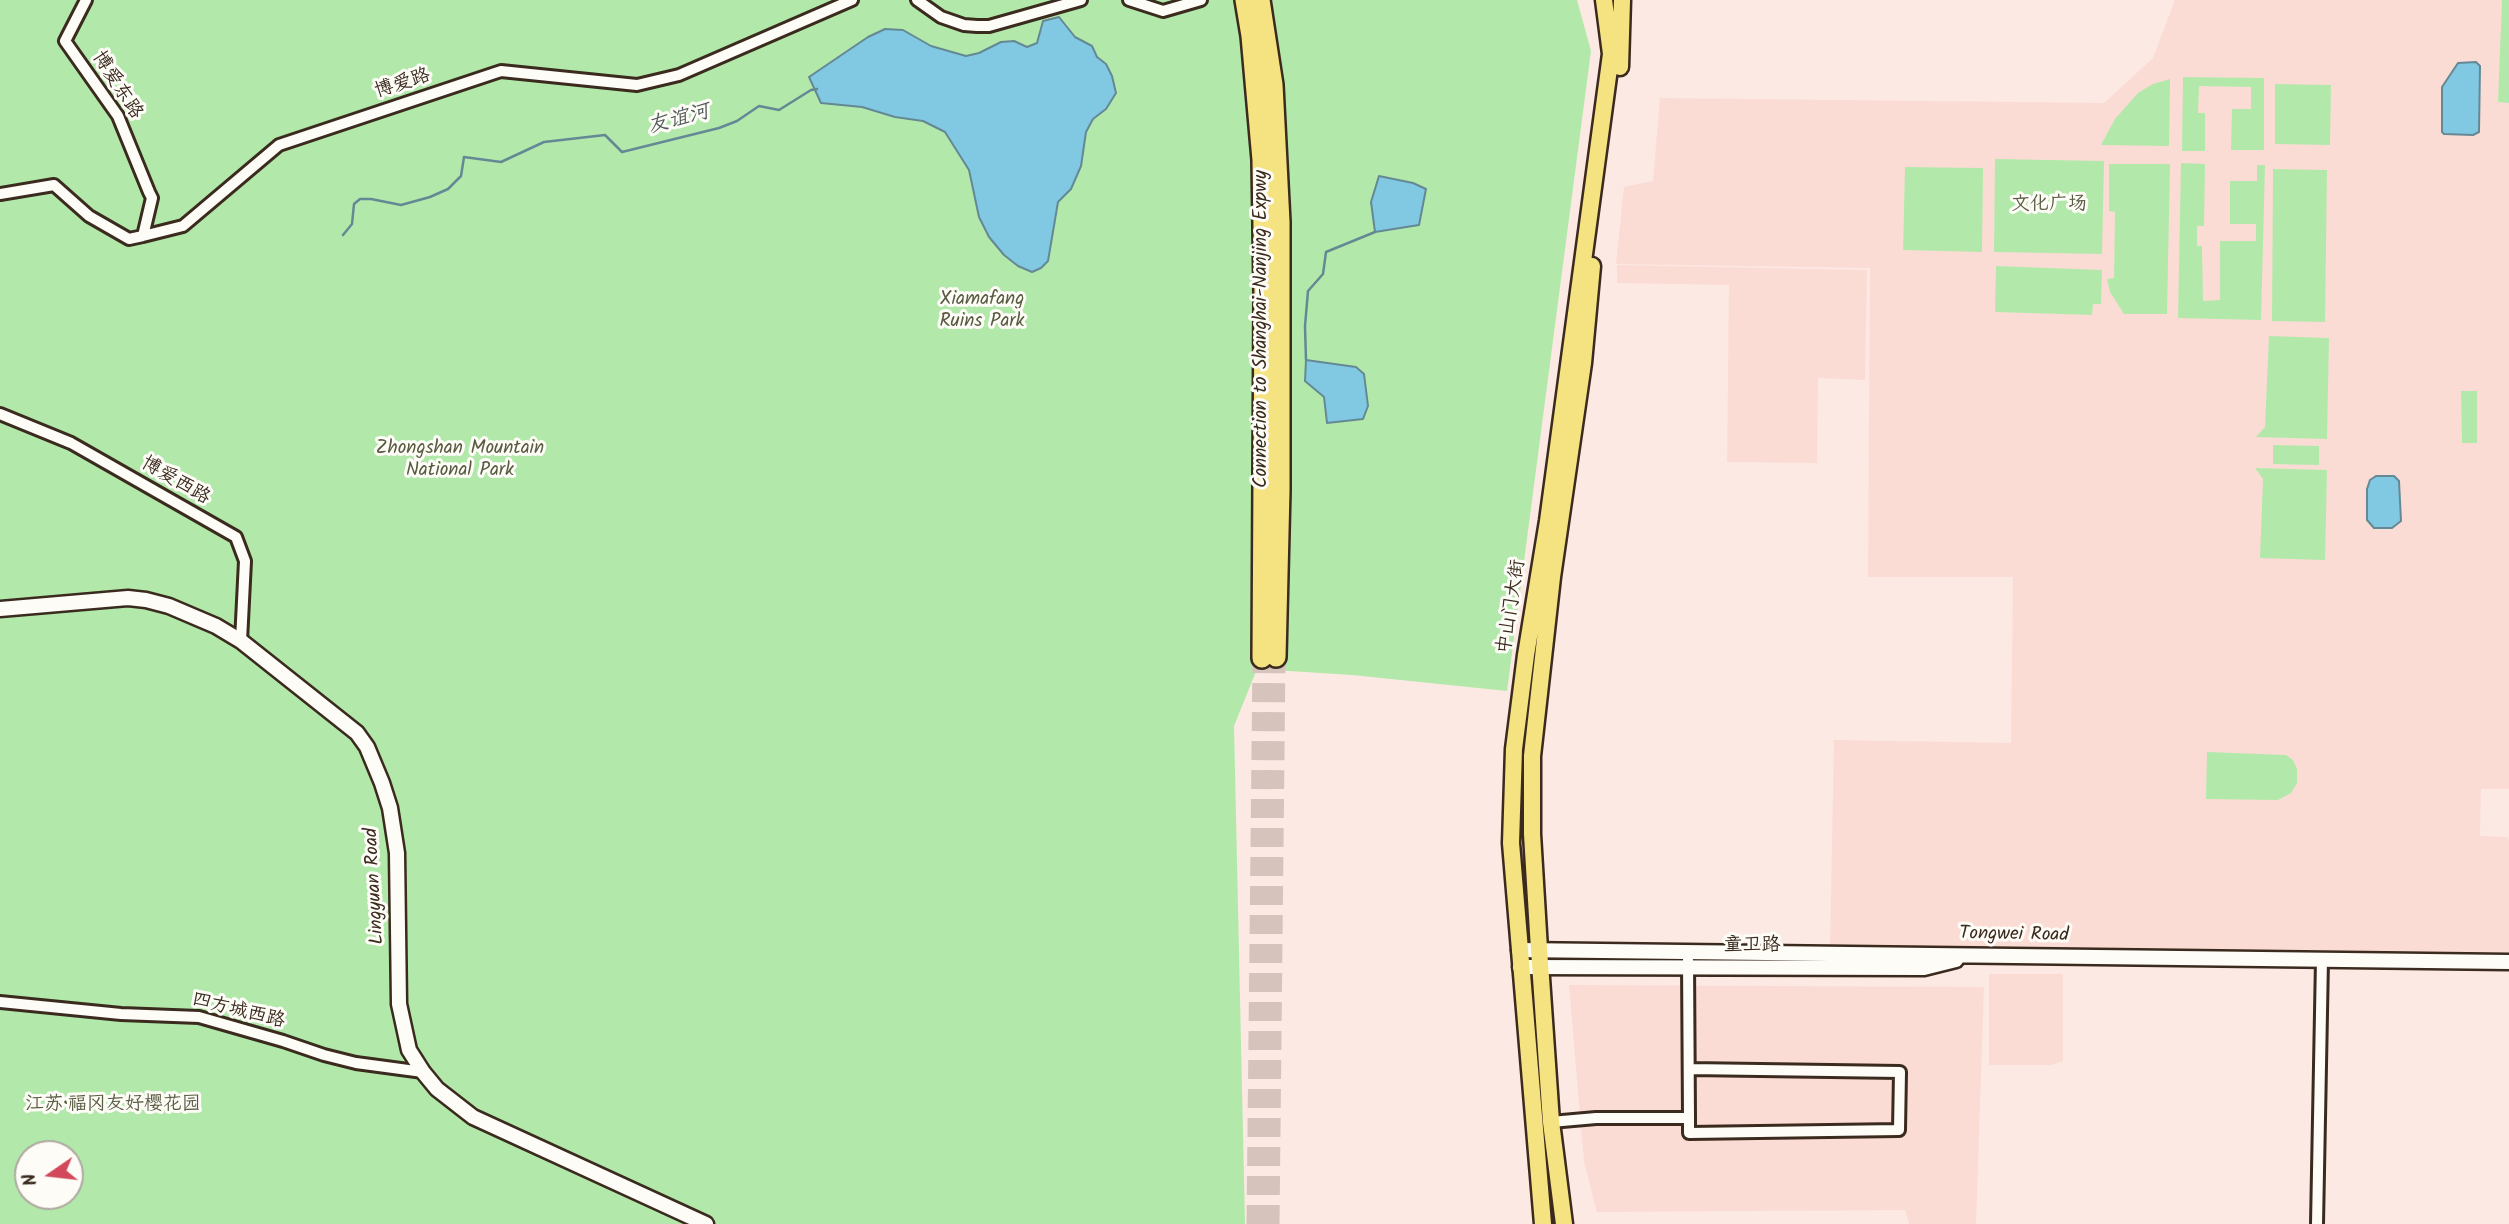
<!DOCTYPE html>
<html>
<head>
<meta charset="utf-8">
<style>
  body { margin:0 }
  #map { position:relative; width:2509px; height:1224px; overflow:hidden; background:#fce9e3; font-family:Kalam,sans-serif }
  canvas { display:block }
  .north { position:absolute; left:14px; top:1140px; width:70px; height:70px; box-sizing:border-box; background:#fdfcf7; border:2px solid #afa8a0; border-radius:50%; rotate:256deg; font-size:19px; font-weight:700; line-height:28px; text-align:center; color:#3b2a1e }
  .north::after { content:''; display:block; margin:auto; width:24px; height:32px; background:#d1495b; clip-path:polygon(50% 0,100% 100%,50% 72%,0 100%) }
</style>
</head>
<body>
<div id="map">
<canvas width="2509" height="1224"></canvas>
<div class="north">N</div>
</div>
<script>
const ctx = document.querySelector('canvas').getContext('2d');
ctx.lineJoin = 'round';
function paint(path, color) { ctx.fillStyle = color; ctx.fill(path, 'evenodd'); }
const toPath = rows => new Path2D(rows.map(r => 'M' + r).join(''));
function stroke(path, color, width, dash) { ctx.strokeStyle = color; ctx.lineWidth = width; ctx.lineCap = dash ? 'butt' : 'round'; ctx.setLineDash(dash || []); ctx.stroke(path); }
function write(font, color, halo, rows, align = 'center') {
  ctx.font = font + ' Kalam,"LXGW WenKai TC",sans-serif'; ctx.lineWidth = 6; ctx.setLineDash([]); ctx.textBaseline = 'middle'; ctx.strokeStyle = halo; ctx.fillStyle = color; for (const [text, x, y, turn = 0] of rows) {
    ctx.save(); ctx.translate(x, y); ctx.rotate((+turn || 0) * Math.PI / 180); ctx.textAlign = isNaN(turn) ? turn : align; if (halo) ctx.strokeText(text, 0, 0); ctx.fillText(text, 0, 0); ctx.restore();
  }
}
const built = toPath([
  [2175,0,2509,0,2509,789,2481,789,2480,836,2507,837,2509,841,2509,954,1830,948,1834,740,2011,743,2013,577,1868,577,1870,268,1616,264,1624,187,1653,181,1660,98,2104,103,2153,58],
  [1617,265,1867,270,1865,380,1818,378,1817,463,1727,462,1729,285,1617,283],
  [1989,974,2063,974,2063,1061,2052,1065,1989,1065],
  [1569,985,1984,987,1976,1224,1909,1224,1905,1210,1597,1212,1584,1162]
]);
const green = toPath([
  [0,0,1577,0,1591,51,1507,691,1352,675,1257,669,1234,726,1245,1224,0,1224],
  [28,1154,70,1154,70,1196,28,1196],
  [2502,0,2509,0,2509,103,2498,102],
  [2183,77,2264,78,2264,150,2231,150,2232,109,2251,109,2251,87,2199,86,2198,113,2205,113,2205,151,2182,151],
  [2170,79,2169,146,2101,145,2115,119,2138,93,2153,84],
  [2275,84,2331,85,2330,145,2275,144],
  [1995,159,2104,161,2102,254,1994,252],
  [2181,163,2205,164,2204,226,2197,226,2197,246,2202,246,2203,301,2220,300,2220,241,2256,241,2256,224,2230,224,2230,181,2257,181,2257,165,2265,165,2261,320,2178,318],
  [2109,164,2170,164,2167,314,2124,314,2110,292,2107,279,2114,278,2115,212,2109,211],
  [1905,167,1983,168,1982,252,1903,250],
  [2273,169,2327,170,2325,322,2272,321],
  [1996,266,2102,270,2101,304,2093,304,2092,315,1995,312],
  [2269,336,2329,338,2327,439,2256,437,2265,427],
  [2461,391,2477,391,2477,443,2462,443],
  [2273,445,2319,446,2319,465,2273,464],
  [2255,468,2327,470,2325,560,2260,558,2263,479],
  [2207,752,2286,755,2293,760,2297,769,2297,783,2291,793,2278,800,2206,799]
]);
const water = toPath([
  [1059,17,1075,37,1092,46,1097,57,1106,64,1112,76,1116,93,1106,109,1093,119,1086,132,1081,166,1071,189,1058,202,1048,261,1041,268,1032,272,1018,266,1004,255,989,237,979,217,969,170,945,132,923,121,895,117,862,107,821,103,809,77,868,37,885,29,903,30,931,46,966,56,979,53,1001,42,1014,41,1027,47,1037,43,1043,21,1059,17],
  [2476,62,2480,66,2479,132,2473,135,2444,134,2442,132,2442,87,2458,63,2476,62],
  [1379,176,1413,183,1426,189,1419,225,1375,232,1371,202,1379,176],
  [1306,360,1356,367,1364,374,1368,406,1363,419,1327,423,1324,397,1305,381,1306,360],
  [2376,476,2394,476,2399,481,2401,521,2392,528,2374,528,2367,520,2367,489,2370,480,2376,476]
]);
const stream = toPath([
  [343,235,352,224,354,204,360,199,371,199,401,205,430,197,448,189,461,176,464,157,501,162,544,142,605,135,622,152,719,128,737,121,759,106,779,110,811,90,817,89],
  [1306,360,1305,326,1308,291,1323,274,1326,252,1375,232]
]);
const highwayTunnel = toPath([
  [1256,1224,1262,658],
  [1270,1224,1276,657]
]);
const street = toPath([
  [86,0,65,41,118,116,149,192,152,198,143,236],
  [917,0,941,17,964,25,977,26,989,26,1081,0],
  [1129,0,1163,11,1201,0],
  [0,194,54,185,89,216,129,239,143,236,183,226,279,145,501,71,637,85,679,75,852,0],
  [0,414,71,443,236,537,245,561,241,641],
  [1688,960,1689,1118],
  [0,1002,121,1014,199,1017,283,1041,324,1055,356,1063,423,1072],
  [1551,1122,1596,1118,1689,1118,1689,1133,1899,1130,1900,1072,1690,1069],
  [2317,1224,2322,960]
]);
const secondary = toPath([
  [0,609,128,598,146,600,169,606,216,626,241,641,357,733,367,747,382,783,390,808,397,853,399,1004,409,1050,423,1072,437,1089,473,1117,706,1224],
  [1519,950,2509,962],
  [1520,967,1924,968,1956,960]
]);
const primary = toPath([
  [1620,67,1622,0],
  [1543,1224,1511,843,1514,749,1526,655,1548,521,1611,54,1604,0],
  [1564,1224,1551,1122,1539,949,1532,834,1532,756,1552,577,1583,363,1592,266]
]);
const highway = toPath([
  [1245,0,1251,36,1262,160,1264,295,1262,658],
  [1260,0,1273,85,1280,222,1280,490,1276,657]
]);
const streetNames = [
  ["博爱路",403,85,-18],
  ["博爱东路",116,86,57],
  ["Connection to Shanghai-Nanjing Expwy",1263,329,-90],
  ["博爱西路",175,482,30],
  ["中山门大街",1513,607,-81],
  ["Lingyuan Road",376,886,-93],
  ["Tongwei Road",2014,936,1],
  ["童卫路",1752,947],
  ["四方城西路",238,1012,14]
];
const parkNames = [
  ["文化广场",2049,206],
  ["Xiamafang",982,301],
  ["Ruins Park",982,323],
  ["Zhongshan Mountain",460,450],
  ["National Park",460,472],
  ["江苏•福冈友好樱花园",113,1106]
];
const waterNames = [
  ["友谊河",679,121,-15]
];
paint(built, '#fbdcd5');
paint(green, '#b2e9ab');
paint(water, '#81c8e2');
stroke(water, '#658994', 2);
stroke(stream, '#658994', 2.5);
stroke(highwayTunnel, '#d5c3bc', 19, [19, 10]);
stroke(street, '#3b2a1e', 16);
stroke(secondary, '#3b2a1e', 19);
stroke(primary, '#3b2a1e', 21);
stroke(highway, '#3b2a1e', 24);
stroke(street, '#fdfcf7', 10);
stroke(secondary, '#fdfcf7', 14);
stroke(primary, '#f5e382', 16);
stroke(highway, '#f5e382', 19);
write('19px', '#3b2a1e', '#fdfcf7', streetNames);
write('19px', '#595a41', '#fdfcf7', parkNames);
write('italic 21px', '#505959', '#fdfcf7', waterNames);
</script>
</body>
</html>
